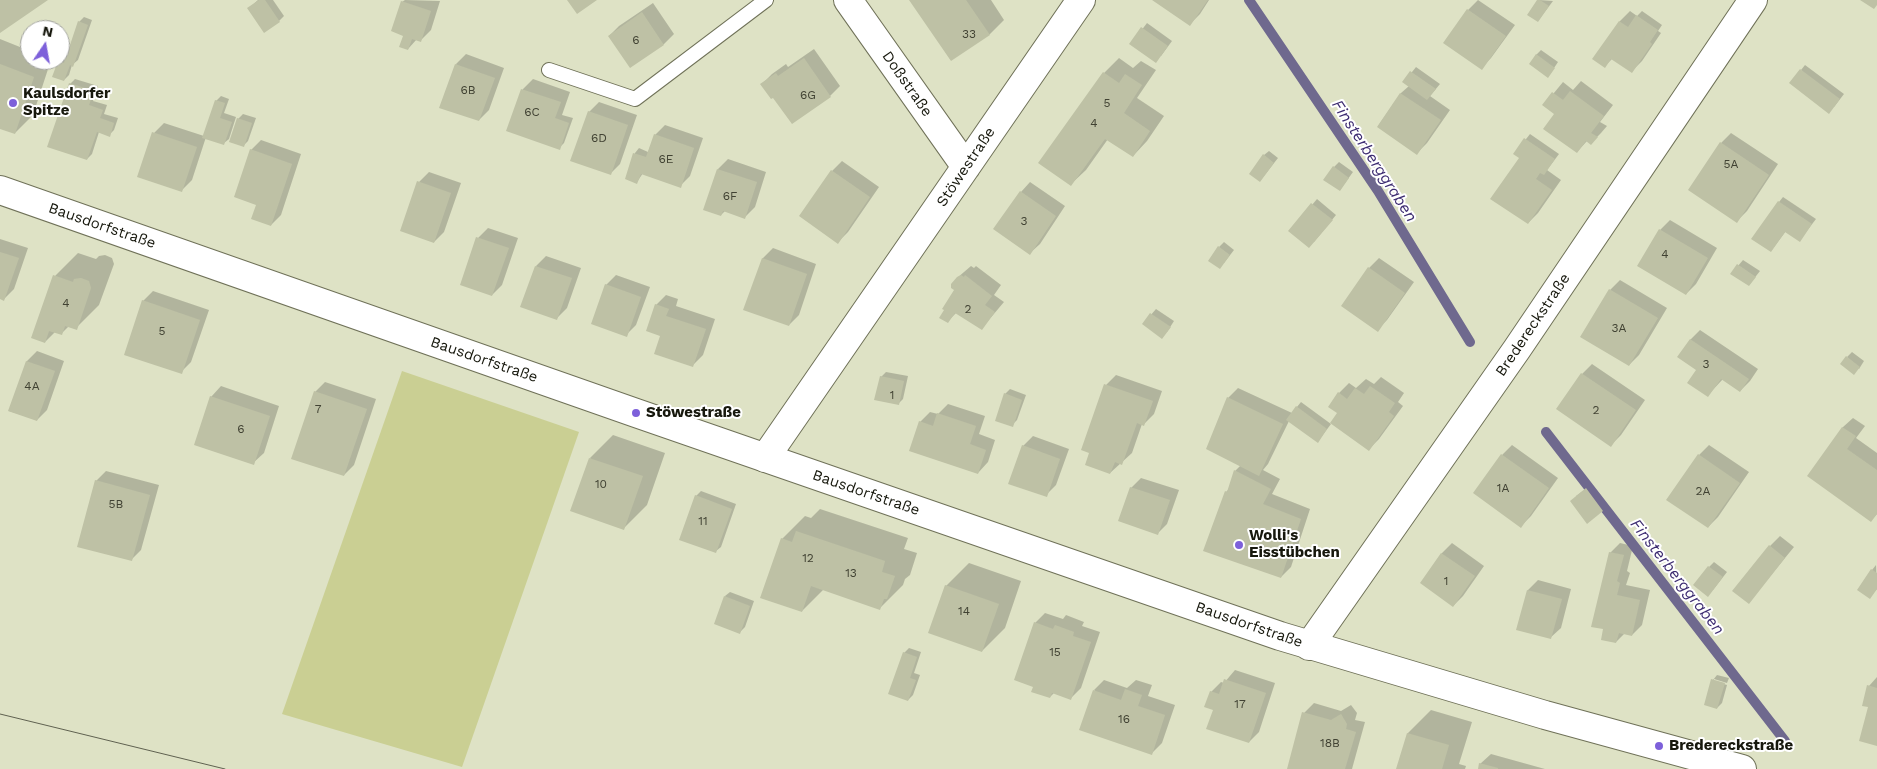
<!DOCTYPE html>
<html>
<head>
<meta charset="utf-8">
<style>
  body { margin:0 }
  #map { position:relative; width:1877px; height:769px; overflow:hidden; background:#dee2c5; font-family:"Work Sans",sans-serif }
  canvas { display:block }
  .north { position:absolute; left:20px; top:20px; width:50px; height:50px; box-sizing:border-box; background:#fff; border:1px solid #a2a39e; border-radius:50%; rotate:12deg; font-size:14px; font-weight:700; line-height:20px; text-align:center; color:#17180d }
  .north::after { content:''; display:block; margin:auto; width:18px; height:22px; background:#7d60da; clip-path:polygon(50% 0,100% 100%,50% 72%,0 100%) }
</style>
</head>
<body>
<div id="map">
<canvas width="1877" height="769"></canvas>
<div class="north">N</div>
</div>
<script>
const ctx = document.querySelector('canvas').getContext('2d');
ctx.lineJoin = 'round';
function paint(path, color) { ctx.fillStyle = color; ctx.fill(path, 'evenodd'); }
const toPath = rows => new Path2D(rows.map(r => 'M' + r).join(''));
function stroke(path, color, width, dash) { ctx.strokeStyle = color; ctx.lineWidth = width; ctx.lineCap = dash ? 'butt' : 'round'; ctx.setLineDash(dash || []); ctx.stroke(path); }
function write(font, color, halo, rows, align = 'center') {
  ctx.font = font + ' "Work Sans",sans-serif'; ctx.lineWidth = 4; ctx.setLineDash([]); ctx.textBaseline = 'middle'; ctx.strokeStyle = halo; ctx.fillStyle = color; for (const [text, x, y, turn = 0] of rows) {
    ctx.save(); ctx.translate(x, y); ctx.rotate((+turn || 0) * Math.PI / 180); ctx.textAlign = isNaN(turn) ? turn : align; if (halo) ctx.strokeText(text, 0, 0); ctx.fillText(text, 0, 0); ctx.restore();
  }
}
const green = toPath([
  [402,371,579,432,462,767,282,714]
]);
const shadow = toPath([
  [258,0,273,0,284,16,279,21,249,8],
  [405,0,440,1,431,30,421,40,417,39,408,49,404,35,402,2],
  [910,0,991,0,1004,20,990,34,951,60],
  [1155,0,1209,0,1200,14,1190,24],
  [1478,0,1515,25,1491,58,1481,68,1445,43,1468,10],
  [1539,0,1553,1,1538,21],
  [653,3,674,34,664,44,630,67,609,36,619,26],
  [1630,11,1637,16,1642,11,1662,25,1658,31,1661,33,1642,61,1632,71,1613,58,1605,66,1594,59,1620,21],
  [84,17,92,20,78,60,72,65,69,75,64,80,59,62,64,57,67,58,79,22],
  [1147,23,1172,41,1161,56,1131,44],
  [0,39,30,51,30,60,51,60,33,115,15,133,0,128],
  [814,49,840,86,830,96,774,97,762,84,772,74,786,64,788,67],
  [1541,50,1558,62,1552,71,1536,55],
  [466,54,504,68,489,110,479,120,456,64],
  [1119,58,1133,68,1141,61,1156,70,1137,98,1164,116,1147,141,1133,156,1108,139,1086,170,1071,184,1040,162,1104,73],
  [1805,65,1844,94,1834,107,1801,70],
  [1416,67,1440,84,1430,96,1450,110,1427,143,1417,153,1378,126,1401,93,1409,86,1404,82],
  [75,79,98,86,93,101,107,105,104,114,118,118,114,130,109,135,99,132,92,154,87,159,70,84],
  [533,79,570,92,562,115,573,118,564,143,559,148,508,131,523,89],
  [1581,81,1613,105,1600,122,1607,126,1601,133,1591,143,1587,141,1577,152,1556,114,1544,105,1563,82,1573,90],
  [221,96,229,99,224,113,236,117,229,139,224,143,206,137,192,180,182,190,154,133,164,123,204,136,216,101],
  [599,102,637,115,620,164,610,174,589,112],
  [243,114,256,118,248,141,243,146,238,119],
  [665,125,703,138,690,176,680,186,643,173,637,182,626,178,635,153,639,148,648,152,655,135],
  [1731,133,1778,164,1747,211,1737,221,1721,143],
  [1530,134,1559,154,1547,170,1561,180,1538,213,1528,223,1521,158,1515,153],
  [261,140,301,154,281,215,271,225,258,204,251,150],
  [1269,151,1278,158,1260,181,1264,155],
  [728,159,766,172,755,207,745,217,725,211,721,215,718,169],
  [842,161,879,187,848,232,838,242,801,216,832,171],
  [1339,162,1353,172,1340,190,1334,167],
  [429,172,461,183,444,232,434,242,419,182],
  [1030,182,1065,206,1040,244,1030,253,1021,192],
  [1783,197,1816,219,1800,240,1786,231,1771,251,1779,202],
  [1317,199,1336,215,1314,242,1290,231],
  [1670,220,1717,248,1696,284,1686,294,1660,230],
  [488,228,518,238,502,285,492,295,478,238],
  [0,239,28,248,14,289,4,299,0,298],
  [1224,242,1234,250,1224,263,1219,247],
  [773,248,816,264,799,315,789,325,745,309,763,258],
  [78,253,96,259,99,256,105,255,112,258,114,264,99,305,76,328,69,326,61,334,55,332,45,342,55,276],
  [546,256,581,268,567,308,557,318,536,266],
  [1379,258,1414,282,1387,320,1377,330,1369,268],
  [1743,260,1760,271,1749,285,1732,273],
  [971,266,974,268,976,266,1001,285,994,295,1004,302,982,328,957,312,948,321,957,278],
  [616,275,650,287,636,325,626,335,606,285],
  [1620,280,1667,308,1639,355,1629,365,1610,290],
  [153,291,209,310,191,362,181,372,143,301],
  [666,295,678,299,676,306,715,319,703,355,693,365,661,335,656,305],
  [1156,309,1174,321,1167,332,1143,324],
  [1700,330,1758,369,1750,381,1740,391,1723,379,1708,395,1698,370,1690,340],
  [37,351,64,361,47,410,37,420,9,411,27,361],
  [1852,352,1864,361,1859,369,1847,357],
  [1592,364,1645,400,1621,435,1611,445,1558,409,1582,374],
  [886,372,908,376,903,399,898,404,881,377],
  [1116,375,1162,391,1154,414,1144,424,1142,424,1132,453,1110,473,1106,385],
  [1381,377,1404,393,1398,402,1403,406,1379,439,1369,449,1339,413,1339,393,1349,383,1356,388,1366,379,1374,384],
  [325,382,376,399,354,465,344,475,315,392],
  [221,386,279,406,264,453,253,463,211,397],
  [1238,388,1292,413,1301,402,1331,424,1322,436,1289,421,1268,464,1263,470,1280,479,1272,494,1310,509,1291,567,1281,577,1226,492,1230,488,1235,471,1241,465,1228,398],
  [1010,389,1026,395,1017,420,1012,425,1005,394],
  [948,404,985,416,979,434,995,440,988,462,978,473,920,422,930,412,938,414],
  [1853,418,1865,426,1856,438,1877,453,1877,514,1871,520,1809,475,1843,427],
  [613,435,665,453,647,505,624,528,590,458],
  [1033,436,1069,449,1056,485,1046,495,1023,446],
  [1512,445,1558,478,1531,516,1521,526,1502,455],
  [1709,445,1749,472,1718,517,1708,527,1668,499,1699,455],
  [106,471,159,485,141,550,131,560,96,481],
  [1141,478,1179,490,1167,524,1157,534,1131,488],
  [1591,485,1607,506,1602,510,1576,496],
  [701,491,736,504,721,547,716,551,696,496],
  [820,509,908,538,904,549,917,553,910,575,905,579,903,585,880,608,824,589,802,611,782,539,805,516,811,518],
  [1780,536,1794,547,1749,602,1770,546],
  [1452,543,1484,566,1463,596,1453,606,1421,583,1442,553],
  [1620,543,1633,546,1627,571,1630,573,1626,585,1650,590,1642,625,1632,635,1625,633,1616,642,1610,553],
  [1714,562,1727,572,1713,590,1709,567],
  [969,563,1021,581,1005,628,982,651,946,586],
  [1876,565,1877,589,1870,597,1872,570],
  [1538,580,1571,589,1561,628,1550,638,1518,629,1528,590],
  [730,592,754,601,745,627,740,632,725,596],
  [1045,613,1063,619,1066,615,1084,622,1082,626,1100,632,1081,688,1071,698,1054,693,1050,697,1034,686,1035,623],
  [909,648,921,652,914,673,920,675,913,695,908,700,904,653],
  [1235,670,1275,683,1259,732,1249,742,1214,710,1211,692,1221,682,1224,683],
  [1717,675,1729,678,1727,683,1714,679,1714,681,1727,685,1722,703,1717,708,1713,680],
  [1877,677,1877,745,1870,706,1869,686],
  [1104,680,1127,688,1136,680,1152,685,1148,696,1175,705,1162,743,1152,753,1094,690],
  [1314,703,1341,711,1351,705,1357,713,1355,720,1365,722,1352,769,1288,769,1304,713],
  [1431,710,1472,722,1459,764,1466,766,1465,769,1398,769,1408,733],
  [1491,754,1545,769,1479,769,1480,764]
]);
const stream = toPath([
  [1249,0,1378,191,1470,342],
  [1546,432,1785,741]
]);
const building = toPath([
  [0,0,48,0,0,33],
  [259,0,265,0,280,22,264,33,247,8],
  [567,0,597,0,577,14],
  [909,0,966,0,990,35,951,61],
  [1152,0,1208,0,1190,26],
  [1537,0,1540,0,1549,6,1538,22,1527,15],
  [1860,0,1877,0,1877,5,1874,9],
  [401,1,431,11,421,42,412,39,408,50,399,47,403,36,391,31],
  [1467,9,1506,36,1482,70,1443,43],
  [642,12,664,45,630,68,608,36],
  [1636,15,1658,30,1650,42,1652,44,1632,73,1611,59,1605,68,1592,59,1619,21,1628,27],
  [78,21,88,25,73,67,70,65,64,81,52,77,58,61,64,63],
  [1141,27,1168,46,1156,63,1129,44],
  [1536,54,1555,68,1548,78,1529,64],
  [804,58,831,97,792,124,773,98,771,99,760,84,776,73,778,76],
  [0,64,34,77,15,134,0,129],
  [455,64,495,78,479,121,439,108],
  [1800,69,1840,99,1829,114,1789,83],
  [1410,71,1436,89,1427,100,1402,82],
  [1103,72,1119,83,1125,74,1142,85,1124,113,1150,131,1133,157,1105,139,1071,186,1038,163],
  [69,83,94,91,89,105,103,110,100,118,114,123,110,137,97,132,87,160,47,147],
  [521,89,561,102,555,118,569,123,560,150,506,131],
  [1570,91,1604,116,1591,133,1598,137,1591,145,1586,141,1577,153,1543,129,1554,114,1542,105,1552,92,1563,100],
  [1400,93,1441,120,1417,155,1377,127],
  [215,100,225,103,220,118,232,122,224,145,202,138],
  [588,111,628,125,611,175,570,161],
  [237,118,252,123,244,147,229,142],
  [152,132,197,147,182,192,137,177],
  [654,134,694,148,681,188,641,174,637,184,625,179,633,153,646,157],
  [1524,138,1555,159,1544,175,1540,173,1536,179,1552,190,1528,224,1490,199,1519,158,1513,154],
  [1720,142,1769,175,1737,223,1688,190],
  [250,149,292,164,271,226,251,219,256,205,234,197],
  [1263,154,1274,163,1260,182,1249,174],
  [1333,166,1349,178,1340,191,1323,180],
  [717,169,757,182,745,219,723,211,721,216,703,210],
  [831,170,870,197,838,244,799,216],
  [417,181,451,193,434,243,400,231],
  [1020,191,1056,216,1030,255,993,229],
  [1778,201,1812,224,1800,242,1785,232,1771,252,1751,239],
  [1311,203,1333,220,1309,248,1288,231],
  [1659,229,1708,258,1686,295,1637,266],
  [476,237,509,248,492,296,460,285],
  [1218,246,1230,255,1220,269,1208,261],
  [0,252,19,258,4,301,0,299],
  [762,258,807,274,789,326,743,310],
  [1737,264,1756,277,1749,286,1730,274],
  [535,266,572,278,557,320,520,307],
  [1368,267,1405,293,1378,332,1341,306],
  [53,275,73,282,74,279,81,278,89,281,91,288,77,330,65,326,62,335,49,331,45,343,31,338],
  [961,275,964,277,965,275,992,296,985,305,995,312,982,330,955,313,948,323,939,318,944,310,942,309,954,290,951,288,951,284,957,277],
  [605,284,641,297,627,337,591,324],
  [1609,289,1658,318,1629,366,1580,337],
  [142,300,200,320,182,374,124,355],
  [655,304,669,309,666,316,706,329,693,367,654,354,660,336,646,331],
  [1150,313,1171,327,1162,339,1142,324],
  [1690,339,1749,379,1740,392,1721,379,1708,397,1687,383,1696,370,1677,357],
  [1846,356,1860,367,1854,375,1840,364],
  [26,361,55,371,37,421,8,411],
  [1581,373,1636,410,1611,447,1556,409],
  [880,376,904,381,899,405,874,400],
  [1104,384,1153,401,1144,426,1137,423,1122,465,1115,462,1110,474,1085,465,1089,453,1081,450],
  [1370,386,1395,403,1389,412,1394,416,1369,451,1330,423,1337,413,1328,407,1338,392,1347,399,1355,388,1364,394],
  [314,391,367,409,344,476,291,459],
  [1004,393,1022,400,1013,427,995,421],
  [210,396,270,416,254,465,194,445],
  [1227,397,1283,424,1259,476,1206,449],
  [1296,406,1327,429,1318,443,1286,420],
  [937,413,976,426,970,444,986,450,978,474,909,451,919,421,933,426],
  [1842,427,1856,436,1847,449,1877,470,1877,514,1871,522,1807,476],
  [1022,445,1060,459,1047,497,1008,484],
  [1501,454,1549,488,1521,528,1473,493],
  [1698,454,1740,483,1708,528,1666,500],
  [589,458,643,476,624,530,570,511],
  [1234,470,1271,489,1263,504,1301,519,1281,578,1203,551,1225,491,1227,492],
  [95,480,150,495,132,561,77,547],
  [1130,487,1170,500,1158,535,1118,521],
  [1586,488,1603,511,1587,524,1570,501],
  [695,495,732,509,716,553,679,540],
  [796,531,885,561,882,572,895,576,887,599,884,599,880,610,811,586,802,612,760,598,781,538,792,542],
  [1769,545,1785,558,1749,604,1732,591],
  [1609,552,1624,555,1617,581,1620,583,1617,595,1640,600,1632,636,1619,633,1616,643,1601,640,1603,629,1591,627],
  [1441,553,1475,576,1453,607,1420,583],
  [1708,566,1723,577,1708,597,1693,585],
  [1871,569,1877,573,1877,589,1870,599,1857,590],
  [945,585,999,604,982,652,928,633],
  [1527,590,1562,599,1551,639,1516,630],
  [724,596,750,606,740,634,714,624],
  [1034,622,1053,629,1055,625,1074,632,1073,636,1091,642,1071,700,1052,693,1050,698,1031,692,1033,687,1014,680],
  [903,652,917,657,910,678,916,680,908,701,888,694],
  [1224,679,1266,693,1249,743,1206,729,1213,710,1204,707,1210,691,1219,694],
  [1711,679,1725,683,1717,709,1704,705],
  [1867,685,1877,688,1877,746,1859,741,1868,707,1862,706],
  [1125,689,1142,695,1138,706,1165,715,1152,755,1079,730,1093,690,1121,700],
  [1302,712,1331,720,1341,714,1347,724,1346,729,1356,732,1345,769,1287,769],
  [1407,733,1449,745,1442,769,1396,769],
  [1479,763,1498,768,1498,769,1478,769]
]);
const lane = toPath([
  [549,70,635,99,766,0]
]);
const street = toPath([
  [848,0,966,167],
  [765,458,1081,0],
  [1309,646,1517,349,1753,0]
]);
const secondary = toPath([
  [0,190,636,413,1280,636,1545,715,1742,769]
]);
const tram = toPath([
  [0,714,225,769]
]);
const markers = [
  [13,103,5,"#7d60da"],
  [636,413,5,"#7d60da"],
  [1239,545,5,"#7d60da"],
  [1659,746,5,"#7d60da"]
];
const numberNames = [
  ["33",969,34],
  ["6",636,40],
  ["6B",468,90],
  ["6G",808,95],
  ["5",1107,103],
  ["6C",532,112],
  ["4",1094,123],
  ["6D",599,138],
  ["6E",666,159],
  ["5A",1731,164],
  ["6F",730,196],
  ["3",1024,221],
  ["4",1665,254],
  ["4",66,303],
  ["2",968,309],
  ["3A",1619,328],
  ["5",162,331],
  ["3",1706,364],
  ["4A",32,386],
  ["1",892,395],
  ["7",318,409],
  ["2",1596,410],
  ["6",241,429],
  ["10",601,484],
  ["1A",1503,488],
  ["2A",1703,491],
  ["5B",116,504],
  ["11",703,521],
  ["12",808,558],
  ["13",851,573],
  ["1",1446,581],
  ["14",964,611],
  ["15",1055,652],
  ["17",1240,704],
  ["16",1124,719],
  ["18B",1330,743]
];
const streetNames = [
  ["Doßstraße",907,84,55],
  ["Stöwestraße",966,167,-56],
  ["Bausdorfstraße",102,226,19],
  ["Bredereckstraße",1533,325,-56],
  ["Bausdorfstraße",484,360,19],
  ["Bausdorfstraße",866,493,19],
  ["Bausdorfstraße",1249,625,19]
];
const poiNames = [
  ["Kaulsdorfer",23,94],
  ["Spitze",23,111],
  ["Stöwestraße",646,413],
  ["Wolli's",1249,536],
  ["Eisstübchen",1249,553],
  ["Bredereckstraße",1669,746]
];
const waterNames = [
  ["Finsterberggraben",1374,161,57],
  ["Finsterberggraben",1677,577,52]
];
paint(green, '#cacf93');
paint(shadow, '#0003');
stroke(stream, '#6f698e', 10);
paint(building, '#bec1a5');
stroke(lane, '#6f7158', 16);
stroke(street, '#6f7158', 30);
stroke(secondary, '#6f7158', 30);
stroke(lane, '#fff', 14);
stroke(street, '#fff', 28);
stroke(secondary, '#fff', 28);
stroke(tram, '#5f6150', 1);
for (const [x, y, r, color] of markers) { const dot = new Path2D(); dot.arc(x, y, r, 0, 2 * Math.PI); ctx.fillStyle = color; ctx.fill(dot); stroke(dot, '#fff', 2); }
write('12px', '#414233', null, numberNames);
write('15px', '#17180d', '#fff', streetNames);
write('bold 15px', '#17180d', '#fff', poiNames, 'left');
write('italic 16px', '#3d2c71', '#fff', waterNames);
</script>
</body>
</html>
